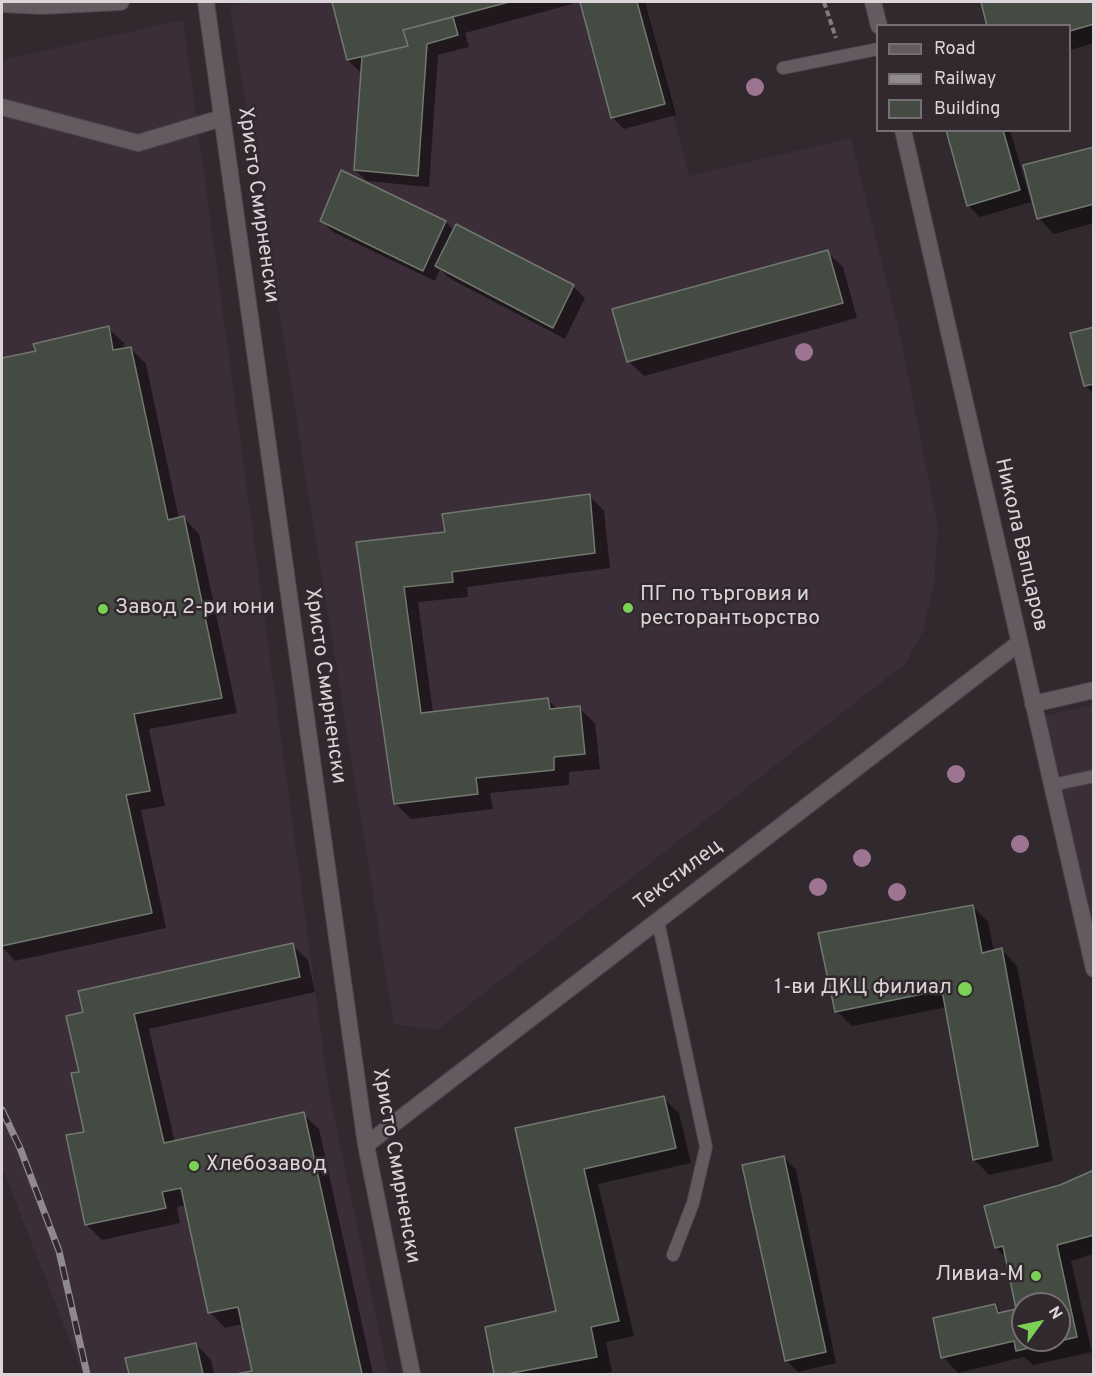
<!DOCTYPE html>
<html>
<head>
<meta charset="utf-8">
<style>
  body { margin:0 }
  #map { position:relative; width:1095px; height:1376px; overflow:hidden; background:#31292e; font-family:Overpass,sans-serif }
  canvas { display:block }
  .frame { position:absolute; inset:0; border:3px solid #dbd5d9; pointer-events:none }
  .legend { position:absolute; left:876px; top:24px; width:195px; height:108px; box-sizing:border-box; background:#31292e; border:2px solid #756e72; margin:0; padding:8px 10px; list-style:none; font-size:18px; color:#dbd5d9 }
  .legend li { display:flex; align-items:center; gap:12px; height:30px }
  .legend b { width:30px; border:2px solid #756e72 }
  .north { position:absolute; left:1011px; top:1292px; width:60px; height:60px; box-sizing:border-box; background:#31292e; border:2px solid #756e72; border-radius:50%; rotate:57deg; font-size:16px; font-weight:700; line-height:24px; text-align:center; color:#dbd5d9 }
  .north::after { content:''; display:block; margin:auto; width:21px; height:27px; background:#7bd156; clip-path:polygon(50% 0,100% 100%,50% 72%,0 100%) }
</style>
</head>
<body>
<div id="map">
<canvas width="1095" height="1376"></canvas>
<div class="frame"></div>
<ul class="legend">
<li><b style="height:8px;background:#645b61"></b>Road</li>
<li><b style="height:8px;background:#90898d"></b>Railway</li>
<li><b style="height:16px;background:#444b42"></b>Building</li>
</ul>
<div class="north">N</div>
</div>
<script>
const ctx = document.querySelector('canvas').getContext('2d');
ctx.lineJoin = 'round';
function paint(path, color) { ctx.fillStyle = color; ctx.fill(path, 'evenodd'); }
const toPath = rows => new Path2D(rows.map(r => 'M' + r).join(''));
function stroke(path, color, width, dash) { ctx.strokeStyle = color; ctx.lineWidth = width; ctx.lineCap = dash ? 'butt' : 'round'; ctx.setLineDash(dash || []); ctx.stroke(path); }
function write(font, color, halo, rows, align = 'center') {
  ctx.font = font + ' Overpass,sans-serif'; ctx.lineWidth = 5; ctx.setLineDash([]); ctx.textBaseline = 'middle'; ctx.strokeStyle = halo; ctx.fillStyle = color; for (const [text, x, y, turn = 0] of rows) {
    ctx.save(); ctx.translate(x, y); ctx.rotate((+turn || 0) * Math.PI / 180); ctx.textAlign = isNaN(turn) ? turn : align; if (halo) ctx.strokeText(text, 0, 0); ctx.fillText(text, 0, 0); ctx.restore();
  }
}
const built = toPath([
  [249,2,644,2,689,176,851,138,900,334,938,528,934,585,923,631,906,663,437,1030,394,1024,230,6],
  [183,20,329,1092,388,1374,83,1374,2,1167,2,60],
  [1093,705,1093,969,1040,717]
]);
const shadow = toPath([
  [334,2,571,2,572,4,465,33,469,47,438,55,429,187,367,181,355,170,362,74,348,60],
  [581,2,645,2,676,115,624,129,612,117],
  [982,2,1094,2,1094,43,1070,50,1070,26,989,26],
  [947,130,1010,130,1031,202,980,217,968,205],
  [1094,149,1094,223,1054,234,1039,218],
  [342,172,446,222,454,231,573,286,585,298,565,339,449,278,440,269,435,281,333,232,321,220],
  [827,252,843,267,857,318,644,376,628,361],
  [108,328,124,343,125,349,130,348,146,364,179,519,184,518,199,534,237,713,149,729,165,806,141,810,166,928,15,961,2,947,2,360,38,352],
  [1094,328,1094,394,1085,385],
  [589,495,604,511,610,568,467,587,468,597,418,602,433,713,548,700,558,710,579,708,595,723,600,769,569,772,569,785,490,793,493,809,411,819,395,803,358,544,447,534],
  [973,907,988,922,994,952,1002,950,1017,966,1053,1161,989,1175,974,1159,947,1007,852,1026,837,1011],
  [292,945,308,960,315,992,149,1029,175,1143,303,1114,319,1129,373,1374,243,1374,254,1372,243,1324,225,1328,210,1312,187,1205,177,1207,180,1223,102,1240,87,1225,86,1133,80,1073,68,1017],
  [663,1098,679,1113,691,1163,598,1184,634,1336,606,1342,612,1372,600,1374,496,1374,487,1328,558,1313,517,1129],
  [784,1158,796,1170,836,1363,798,1372,786,1360],
  [1094,1171,1094,1254,1071,1261,1092,1352,1033,1365,1024,1357,958,1373,943,1357,995,1305,1003,1314,1018,1310,1007,1258,996,1248,1061,1187],
  [1023,1304,1059,1304,1059,1340,1023,1340],
  [196,1344,211,1360,214,1374,130,1374,127,1359]
]);
const building = toPath([
  [332,2,509,2,403,30,408,46,347,60,332,2],
  [580,2,637,2,665,104,611,118,580,2],
  [981,2,1094,2,1094,24,1070,31,1070,26,987,26,981,2],
  [453,17,458,35,427,44,418,176,354,170,362,57,408,46,403,30,453,17],
  [946,130,1003,130,1020,190,967,206,946,130],
  [1094,147,1094,204,1037,219,1023,165,1094,147],
  [341,170,446,221,423,271,320,221,341,170],
  [456,224,574,285,553,328,435,266,456,224],
  [828,250,843,303,627,362,612,309,828,250],
  [109,326,113,350,131,347,168,520,184,516,222,698,134,714,150,791,126,795,152,913,2,946,2,358,36,351,33,344,109,326],
  [1094,327,1094,384,1084,386,1070,333,1094,327],
  [590,494,595,553,452,572,453,582,404,587,421,713,548,698,550,709,580,706,585,754,554,757,554,770,476,778,478,794,394,804,356,542,445,532,442,514,590,494],
  [973,905,982,953,1002,948,1038,1146,973,1160,942,990,835,1012,818,933,973,905],
  [293,943,300,977,134,1014,164,1143,304,1112,362,1374,236,1374,252,1371,238,1307,208,1313,181,1188,162,1192,166,1208,85,1225,66,1135,84,1132,71,1073,79,1072,66,1016,83,1012,78,991,293,943],
  [664,1096,676,1148,584,1169,619,1321,591,1327,597,1357,507,1374,494,1374,485,1327,556,1311,515,1128,664,1096],
  [784,1156,826,1352,785,1361,742,1165,784,1156],
  [1094,1170,1094,1235,1057,1245,1077,1337,1016,1351,1014,1341,941,1358,933,1318,995,1304,998,1313,1016,1309,1003,1246,995,1248,984,1206,1060,1185,1094,1170],
  [1023,1304,1059,1304,1059,1340,1023,1340,1023,1304],
  [196,1343,203,1374,129,1374,125,1358,196,1343]
]);
const path = toPath([
  [824,2,836,38]
]);
const service = toPath([
  [783,68,878,49],
  [1052,785,1094,776],
  [658,921,706,1147,693,1203,673,1255]
]);
const minor = toPath([
  [206,2,366,1145,412,1374],
  [873,2,879,26],
  [2,107,138,143,222,118],
  [903,130,1094,969],
  [1033,704,1094,690],
  [366,1145,1019,643]
]);
const secondary = toPath([
  [2,4,42,6,121,2]
]);
const rail = toPath([
  [2,1110,20,1148,59,1251,87,1374]
]);
const trees = [
  [755,87],
  [804,352],
  [956,774],
  [1020,844],
  [862,858],
  [818,887],
  [897,892]
];
const markers = [
  [628,608,6,"#7bd156"],
  [103,609,6,"#7bd156"],
  [965,989,8,"#7bd156"],
  [194,1166,6,"#7bd156"],
  [1036,1276,6,"#7bd156"]
];
const streetNames = [
  ["Христо Смирненски",257,205,82],
  ["Никола Вапцаров",1020,545,77],
  ["Христо Смирненски",324,686,82],
  ["Текстилец",679,876,-37],
  ["Христо Смирненски",395,1166,80]
];
const poiNames = [
  ["ПГ по търговия и",640,596],
  ["ресторантьорство",640,620],
  ["Завод 2-ри юни",115,609],
  ["1-ви ДКЦ филиал",952,989,"right"],
  ["Хлебозавод",206,1166],
  ["Ливиа-М",1024,1276,"right"]
];
paint(built, '#3c2e38');
paint(shadow, '#0007');
paint(building, '#444b42');
stroke(building, '#71786f', 1.5);
stroke(service, '#4b4449', 14);
stroke(minor, '#4b4449', 18);
stroke(secondary, '#4b4449', 18);
stroke(path, '#827b80', 4, [6, 3]);
stroke(service, '#645b61', 12);
stroke(minor, '#645b61', 16);
stroke(secondary, '#645b61', 16);
stroke(rail, '#90898d', 7);
stroke(rail, '#31292e', 4.5, [14]);
ctx.fillStyle = '#9d7492';
for (const [x, y] of trees) { ctx.beginPath(); ctx.arc(x, y, 9, 0, 2 * Math.PI); ctx.fill(); }
for (const [x, y, r, color] of markers) { const dot = new Path2D(); dot.arc(x, y, r, 0, 2 * Math.PI); ctx.fillStyle = color; ctx.fill(dot); stroke(dot, '#31292e', 2); }
write('21px', '#dbd5d9', '#31292e', streetNames);
write('21px', '#dbd5d9', '#31292e', poiNames, 'left');
</script>
</body>
</html>
